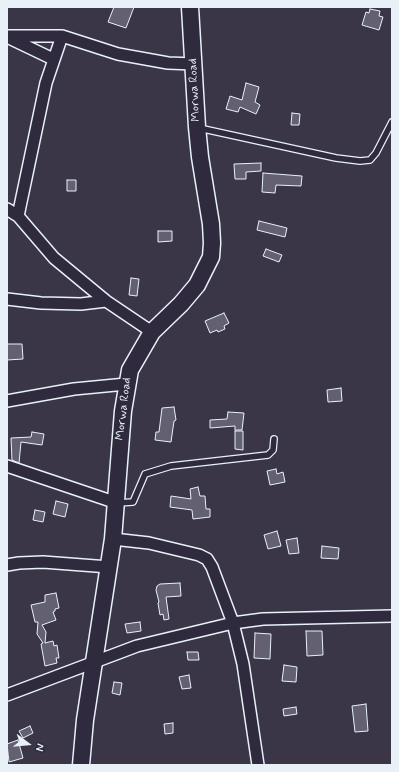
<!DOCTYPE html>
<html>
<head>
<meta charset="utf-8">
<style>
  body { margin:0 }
  #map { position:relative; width:399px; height:772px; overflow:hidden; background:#3a3648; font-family:Mynerve,sans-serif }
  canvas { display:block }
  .frame { position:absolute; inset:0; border:8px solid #e8f1f8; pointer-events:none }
  .north { position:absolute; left:8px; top:724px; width:40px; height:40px; -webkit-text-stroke:3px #2f2a3d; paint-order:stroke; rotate:106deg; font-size:11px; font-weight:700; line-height:16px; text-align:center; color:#e8f1f8 }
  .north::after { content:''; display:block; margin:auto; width:14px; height:18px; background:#e8f1f8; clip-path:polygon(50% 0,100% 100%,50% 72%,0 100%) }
</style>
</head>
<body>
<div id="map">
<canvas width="399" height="772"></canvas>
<div class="frame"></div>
<div class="north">N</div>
</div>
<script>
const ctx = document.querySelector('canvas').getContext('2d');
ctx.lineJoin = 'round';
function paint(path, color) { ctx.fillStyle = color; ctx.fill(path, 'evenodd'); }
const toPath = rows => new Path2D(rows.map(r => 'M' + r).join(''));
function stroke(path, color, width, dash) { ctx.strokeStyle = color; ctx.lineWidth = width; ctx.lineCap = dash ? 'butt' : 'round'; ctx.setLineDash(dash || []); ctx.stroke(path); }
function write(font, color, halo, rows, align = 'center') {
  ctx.font = font + ' Mynerve,sans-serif'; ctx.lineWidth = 3; ctx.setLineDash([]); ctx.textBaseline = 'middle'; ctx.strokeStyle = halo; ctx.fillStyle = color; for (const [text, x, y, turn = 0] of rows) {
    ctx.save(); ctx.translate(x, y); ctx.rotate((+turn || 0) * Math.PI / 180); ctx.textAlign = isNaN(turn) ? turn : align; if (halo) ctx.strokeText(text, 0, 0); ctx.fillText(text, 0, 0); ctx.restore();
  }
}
const building = toPath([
  [114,7,134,7,126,28,108,22,114,7],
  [370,9,380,11,379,16,383,17,379,30,362,25,366,12,369,13,370,9],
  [246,83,259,87,255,102,260,105,256,114,240,107,238,112,226,109,230,96,242,100,246,83],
  [292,113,300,114,299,125,291,125,292,113],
  [261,163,261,171,246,172,246,179,235,179,234,164,261,163],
  [263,173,302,176,301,186,276,185,275,193,262,192,263,173],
  [67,180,76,180,76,191,67,191,67,180],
  [259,221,287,228,285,237,257,230,259,221],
  [158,231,172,231,172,241,158,242,158,231],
  [266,249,282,255,279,262,263,256,266,249],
  [131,278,139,279,137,296,129,295,131,278],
  [224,313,229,323,224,326,225,329,218,332,217,330,210,333,205,321,224,313],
  [7,344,22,344,23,359,7,360,7,344],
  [341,388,342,401,328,402,327,390,341,388],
  [174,407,176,420,174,421,171,442,155,440,156,432,159,432,162,408,174,407],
  [228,412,244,413,242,430,235,430,235,426,210,428,210,420,227,419,228,412],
  [235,431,243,431,243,450,235,449,235,431],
  [32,432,44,434,42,445,21,442,19,463,12,460,11,438,31,437,32,432],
  [276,469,277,474,283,472,285,482,270,485,267,471,276,469],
  [198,487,200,496,205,496,206,509,210,509,210,517,193,519,192,510,170,507,171,496,191,499,190,489,198,487],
  [56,501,68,504,65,517,53,514,56,501],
  [35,510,45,512,43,522,33,520,35,510],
  [277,531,281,546,268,549,264,535,277,531],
  [297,538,299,553,289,554,286,540,297,538],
  [322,546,339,548,338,559,321,558,322,546],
  [180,583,181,596,166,597,169,619,164,620,163,614,160,615,158,603,159,602,156,590,157,586,160,584,180,583],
  [56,593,59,608,55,609,55,611,53,612,56,620,42,625,46,632,45,643,53,641,54,646,57,645,59,658,56,658,57,663,45,666,41,644,43,643,37,634,38,622,35,622,31,605,45,602,45,595,56,593],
  [140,622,141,631,127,633,125,624,140,622],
  [306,631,322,631,323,655,307,656,306,631],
  [255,633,271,634,270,659,254,658,255,633],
  [187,652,198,652,199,660,188,660,187,652],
  [284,665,297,667,296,682,282,681,284,665],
  [189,675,191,688,182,689,179,677,189,675],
  [114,682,122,683,120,695,112,693,114,682],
  [366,704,368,731,355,732,352,706,366,704],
  [296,707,297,714,284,716,283,709,296,707],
  [173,723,173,733,165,734,164,724,173,723],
  [30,726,33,733,23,738,19,731,30,726],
  [18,740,23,758,9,762,7,744,18,740]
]);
const lane = toPath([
  [199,128,336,158,360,161,370,160,376,153,392,122],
  [117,503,133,502,145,474,171,466,268,455,273,450,274,439]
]);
const street = toPath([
  [7,36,62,36,118,54,168,63,194,64],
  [7,37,53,59],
  [7,209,18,216,54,258,106,301],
  [18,216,46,83,62,36],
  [7,299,41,303,81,304,106,301,152,332],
  [7,401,74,389,126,384],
  [7,466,117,503],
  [113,539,149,543,199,555,207,559,212,567,233,623,243,664,258,765],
  [7,565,19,563,43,562,109,567],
  [7,695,137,646,233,623,263,619,392,616]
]);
const secondary = toPath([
  [81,765,85,720,113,539,123,411,130,370,152,332,181,304,197,285,211,257,212,243,211,224,200,157,197,127,190,7]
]);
const streetNames = [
  ["Morwa Road",195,90,-93],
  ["Morwa Road",124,409,-83]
];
paint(building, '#636171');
stroke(building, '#e8f1f8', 1);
stroke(lane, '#e8f1f8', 8);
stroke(street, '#e8f1f8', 14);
stroke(secondary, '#e8f1f8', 19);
stroke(lane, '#2f2a3d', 5.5);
stroke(street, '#2f2a3d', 11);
stroke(secondary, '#2f2a3d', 16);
write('12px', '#e8f1f8', '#2f2a3d', streetNames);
</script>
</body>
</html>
